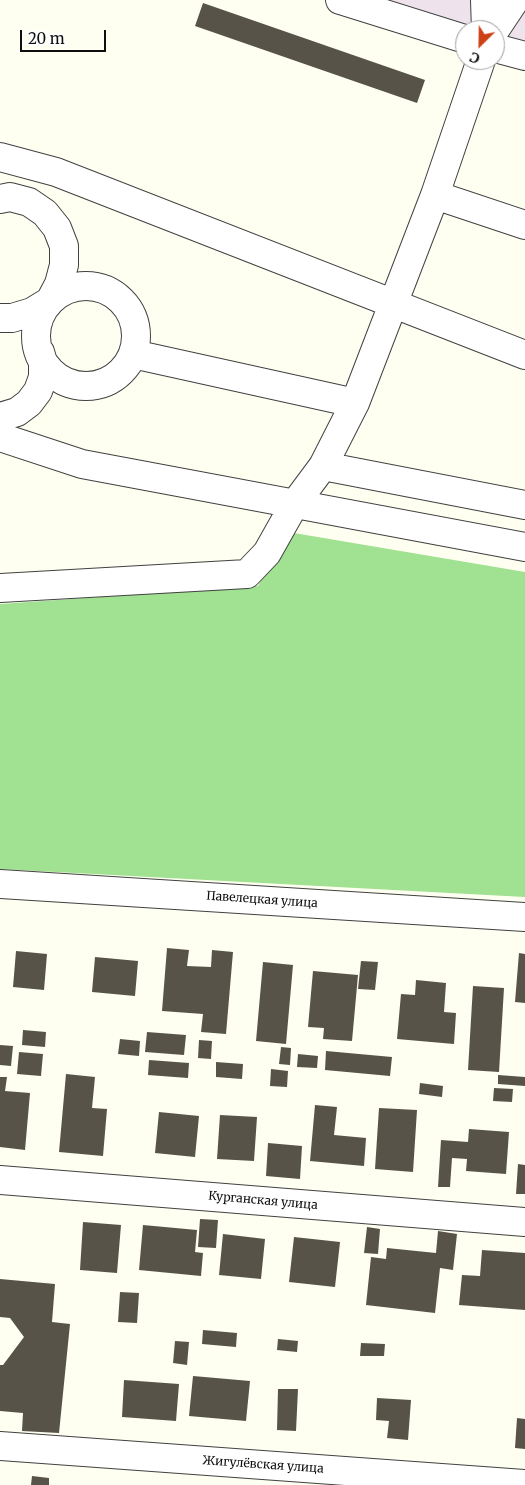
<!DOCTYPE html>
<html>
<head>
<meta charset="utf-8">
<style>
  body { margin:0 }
  #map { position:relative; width:525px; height:1485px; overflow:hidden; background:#fefff0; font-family:Merriweather,serif }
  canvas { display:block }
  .north { position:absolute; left:455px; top:20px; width:50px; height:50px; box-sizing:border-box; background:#fff; border:1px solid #9f9f9f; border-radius:50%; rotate:203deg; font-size:14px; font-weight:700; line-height:20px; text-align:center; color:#0e0e0e }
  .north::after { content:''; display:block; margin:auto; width:18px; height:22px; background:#cd4117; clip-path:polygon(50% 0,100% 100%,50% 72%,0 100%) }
  .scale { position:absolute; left:20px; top:30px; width:86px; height:22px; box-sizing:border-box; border:2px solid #0e0e0e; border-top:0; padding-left:6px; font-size:15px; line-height:18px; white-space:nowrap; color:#0e0e0e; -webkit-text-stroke:4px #fff; paint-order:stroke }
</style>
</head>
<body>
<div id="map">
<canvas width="525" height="1485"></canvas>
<div class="north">С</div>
<div class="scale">20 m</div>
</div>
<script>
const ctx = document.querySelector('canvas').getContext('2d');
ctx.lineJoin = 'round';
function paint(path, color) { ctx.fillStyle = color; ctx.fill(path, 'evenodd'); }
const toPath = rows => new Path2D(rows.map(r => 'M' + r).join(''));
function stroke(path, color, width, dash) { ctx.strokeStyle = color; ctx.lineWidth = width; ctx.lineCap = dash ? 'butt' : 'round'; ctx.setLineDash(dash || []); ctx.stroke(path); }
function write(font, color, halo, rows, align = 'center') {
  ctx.font = font + ' Merriweather,serif'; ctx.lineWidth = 5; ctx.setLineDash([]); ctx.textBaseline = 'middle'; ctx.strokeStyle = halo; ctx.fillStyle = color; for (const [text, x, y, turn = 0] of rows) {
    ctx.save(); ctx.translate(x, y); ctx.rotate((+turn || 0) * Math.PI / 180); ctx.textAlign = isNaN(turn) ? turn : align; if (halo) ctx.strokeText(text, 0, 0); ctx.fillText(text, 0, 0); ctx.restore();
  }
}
const industrial = toPath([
  [386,0,525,0,525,44,480,30]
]);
const forest = toPath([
  [288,532,525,572,525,897,0,869,0,604,258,586]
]);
const building = toPath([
  [203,3,425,80,417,103,195,26],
  [167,948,189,950,187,966,211,967,212,950,233,952,226,1034,201,1032,203,1014,162,1011],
  [16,951,47,954,44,990,13,987],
  [519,953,525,954,525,1003,515,1002],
  [95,957,138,961,135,996,92,992],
  [361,961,378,962,375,990,358,989],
  [263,962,293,965,286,1044,256,1041],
  [313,971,358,975,352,1041,323,1039,324,1028,308,1027],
  [416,980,446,983,444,1012,456,1013,454,1044,397,1039,401,994,415,995],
  [473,986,504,988,499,1072,468,1070],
  [23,1030,46,1032,45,1047,22,1045],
  [147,1032,186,1035,184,1055,145,1052],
  [120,1039,140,1041,139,1056,118,1054],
  [199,1040,212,1041,211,1059,198,1058],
  [0,1045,13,1046,11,1066,0,1065],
  [281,1047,291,1048,290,1065,279,1064],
  [326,1051,392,1057,390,1076,325,1070],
  [19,1052,43,1054,41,1076,17,1074],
  [298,1054,318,1056,317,1068,297,1067],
  [149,1060,189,1063,188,1078,148,1075],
  [216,1062,243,1064,242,1079,216,1077],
  [271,1069,288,1071,287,1087,270,1086],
  [66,1074,95,1077,92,1108,107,1109,103,1156,59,1152],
  [498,1075,525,1077,525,1086,498,1084],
  [0,1077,7,1077,5,1091,30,1093,25,1150,0,1147],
  [420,1083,443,1086,442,1097,419,1094],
  [494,1088,513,1089,512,1102,493,1101],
  [315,1105,337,1107,334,1135,366,1138,364,1166,310,1161],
  [379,1108,417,1110,413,1172,375,1169],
  [159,1112,199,1116,195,1157,155,1153],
  [220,1115,257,1117,254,1161,217,1159],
  [469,1129,509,1132,506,1174,466,1171,467,1159,452,1158,450,1187,438,1187,441,1140,468,1142],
  [268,1143,302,1146,300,1179,266,1176],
  [518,1164,525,1165,525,1194,516,1194],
  [200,1219,218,1220,216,1248,198,1247],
  [83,1222,121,1225,117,1273,80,1270],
  [143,1225,197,1230,195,1252,203,1253,201,1276,139,1270],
  [367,1227,380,1229,378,1254,364,1253],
  [438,1231,457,1234,453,1270,440,1268,435,1313,366,1305,371,1257,386,1259,387,1248,436,1253],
  [223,1234,265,1239,261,1279,219,1275],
  [294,1237,340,1242,335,1287,289,1282],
  [482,1250,525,1253,525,1310,459,1305,462,1275,480,1276],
  [0,1279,55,1284,52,1322,70,1324,59,1433,22,1431,23,1413,0,1411,0,1365,3,1365,24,1337,10,1318,0,1317],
  [120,1292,139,1293,137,1323,118,1322],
  [203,1330,237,1333,236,1347,202,1344],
  [278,1339,298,1341,297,1352,277,1350],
  [175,1341,189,1342,187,1365,173,1363],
  [361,1343,385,1344,384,1356,360,1356],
  [193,1376,250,1381,246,1421,189,1416],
  [124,1380,179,1384,176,1421,122,1417],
  [278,1389,298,1389,296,1431,277,1430],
  [377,1398,411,1400,408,1440,387,1438,389,1421,376,1420],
  [517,1418,525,1419,525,1449,515,1448],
  [32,1476,49,1478,49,1485,31,1485]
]);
const minor = toPath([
  [340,0,465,39],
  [485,0,486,30],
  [495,30,515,0],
  [495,48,525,56],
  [0,157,56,172,525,355],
  [435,195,525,225],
  [0,199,10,197,29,202,45,213,57,228,64,246,64,265,59,284,50,301,32,312,12,318,0,318],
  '36 336a50 50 0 1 1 100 0a50 50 0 1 1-100 0Z',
  [133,354,355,403],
  [0,417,17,412,29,403,38,391,43,377,43,362,40,352],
  [0,437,82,464,525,547],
  [323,466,525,505],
  [0,588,247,574,267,553,294,505,323,466,355,403,435,195,481,60],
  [0,884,525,917],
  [0,1180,525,1222],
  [0,1446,525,1484]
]);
const streetNames = [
  ["Павелецкая улица",262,900,4],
  ["Курганская улица",263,1201,5],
  ["Жигулёвская улица",263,1465,4]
];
paint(industrial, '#eee2ec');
paint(forest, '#a0e192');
paint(building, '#585349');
stroke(minor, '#414141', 30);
stroke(minor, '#fff', 28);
write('12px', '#0e0e0e', '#fff', streetNames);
</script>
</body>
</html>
